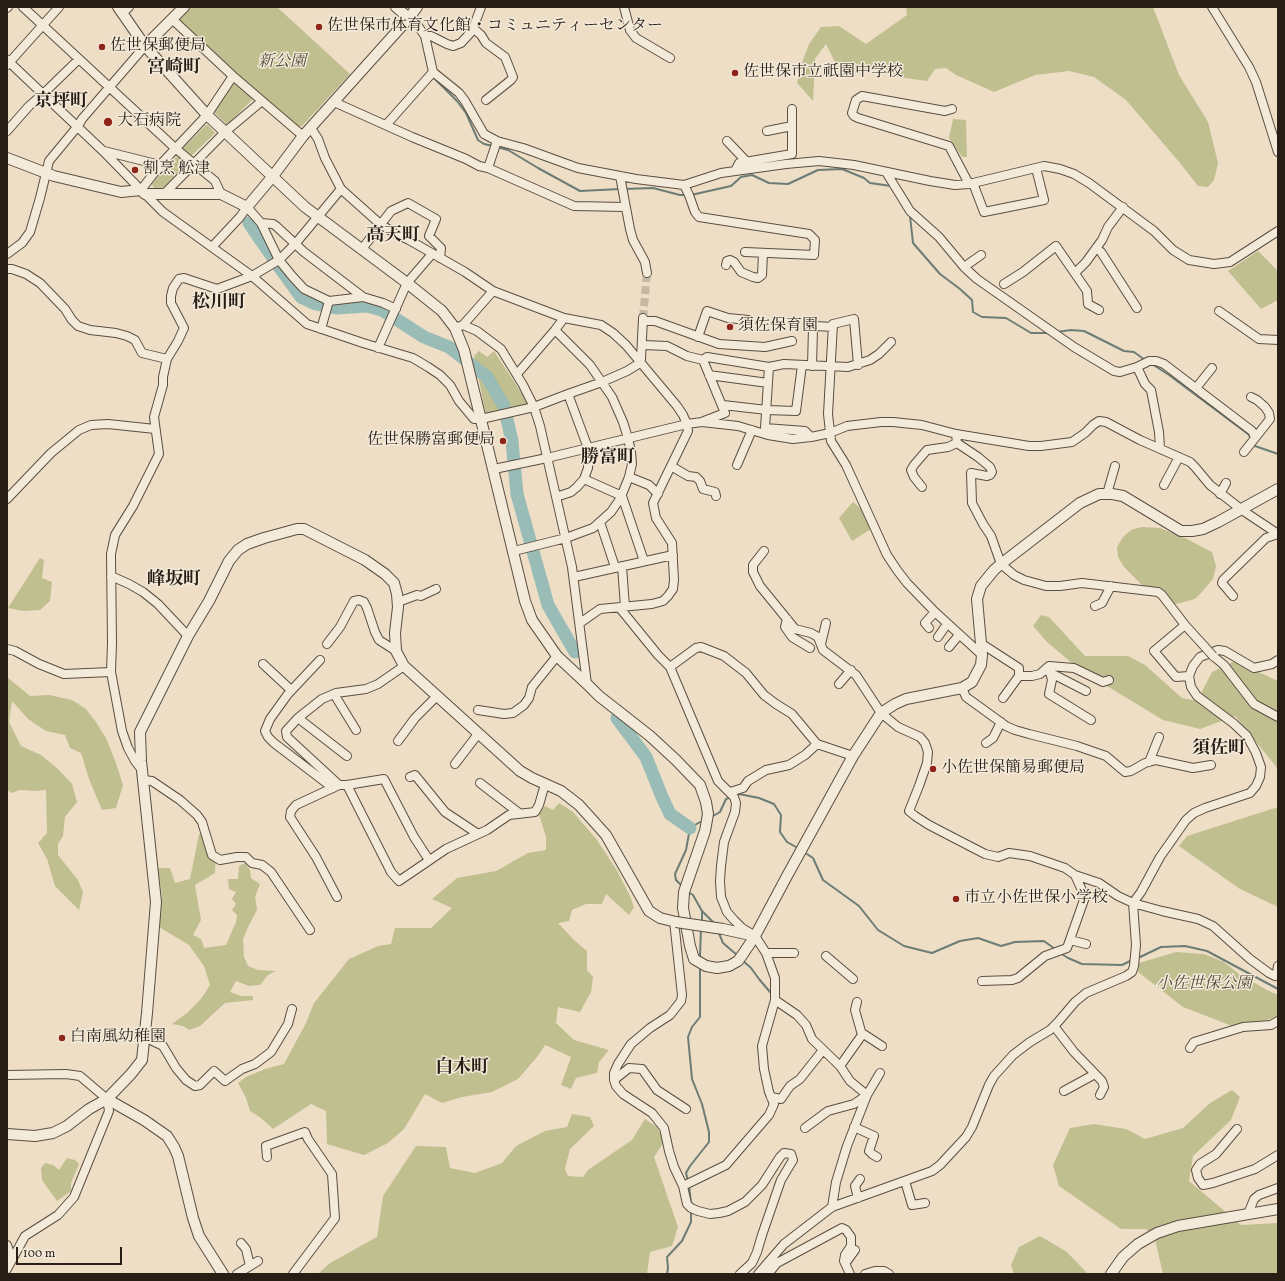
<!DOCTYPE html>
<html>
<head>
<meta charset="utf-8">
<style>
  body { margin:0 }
  #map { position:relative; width:1285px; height:1281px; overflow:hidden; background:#eedec6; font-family:Vollkorn,serif }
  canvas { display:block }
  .frame { position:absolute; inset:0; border:8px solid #281e16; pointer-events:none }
  .scale { position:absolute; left:16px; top:1247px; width:106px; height:18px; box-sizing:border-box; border:2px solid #281e16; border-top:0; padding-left:5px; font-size:12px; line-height:14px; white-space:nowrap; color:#281e16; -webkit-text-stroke:3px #f4eada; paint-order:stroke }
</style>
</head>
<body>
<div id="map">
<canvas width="1285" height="1281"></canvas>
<div class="frame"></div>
<div class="scale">100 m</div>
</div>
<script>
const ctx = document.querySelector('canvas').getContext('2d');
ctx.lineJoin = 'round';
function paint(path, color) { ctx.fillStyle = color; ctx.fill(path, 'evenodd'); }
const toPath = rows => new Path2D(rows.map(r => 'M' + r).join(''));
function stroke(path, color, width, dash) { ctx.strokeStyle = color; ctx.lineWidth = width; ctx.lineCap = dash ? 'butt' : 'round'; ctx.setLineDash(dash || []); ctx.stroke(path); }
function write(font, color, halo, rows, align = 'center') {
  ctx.font = font + ' Vollkorn,"Noto Serif JP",serif'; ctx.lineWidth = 3; ctx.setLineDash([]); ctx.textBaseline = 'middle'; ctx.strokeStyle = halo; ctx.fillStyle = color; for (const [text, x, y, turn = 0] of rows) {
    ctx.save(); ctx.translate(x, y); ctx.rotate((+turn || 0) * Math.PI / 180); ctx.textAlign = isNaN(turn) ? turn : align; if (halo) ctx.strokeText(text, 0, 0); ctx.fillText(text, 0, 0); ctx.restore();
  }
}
const green = toPath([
  [190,7,277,7,350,74,302,126,297,127,179,22,179,17],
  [906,7,1153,7,1179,75,1208,122,1218,163,1214,180,1208,187,1198,186,1180,163,1126,100,1094,77,1069,71,1035,75,994,92,956,75,946,68,935,69,927,81,898,77,882,67,857,74,837,66,826,44,815,59,813,101,797,83,803,60,809,44,821,27,839,26,866,44,907,15],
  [235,82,254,98,227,125,213,111],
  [953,119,966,120,967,157,962,157,949,138],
  [206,125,208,125,215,133,191,156,182,149],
  [178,155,187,163,164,187,157,189,153,187,152,184,153,182],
  [1258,251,1278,271,1278,300,1261,309,1228,271],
  [479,351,487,357,494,351,528,403,527,406,486,415,474,356],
  [853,502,864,511,871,529,852,541,839,518],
  [1141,527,1160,528,1187,539,1212,552,1216,566,1213,579,1202,592,1195,599,1176,604,1163,598,1141,584,1124,567,1118,557,1117,547,1123,537,1131,530],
  [40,558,44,560,42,578,52,582,50,601,40,610,24,611,8,608],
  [1041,615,1049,617,1085,656,1128,656,1145,665,1182,698,1197,701,1212,672,1235,661,1278,681,1278,769,1235,716,1200,729,1163,720,1079,669,1047,642,1033,626],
  [7,677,30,696,49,695,72,700,86,709,96,722,106,738,116,763,123,785,116,808,102,810,89,779,81,753,70,748,65,735,46,731,28,719,12,701,9,722,21,746,41,755,58,769,72,784,77,802,65,817,63,836,58,844,58,855,78,880,83,892,79,910,55,886,47,859,38,843,47,833,46,790,35,791,20,790,11,793,7,789],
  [559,803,573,812,597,840,616,869,630,896,634,907,629,915,606,894,602,904,586,904,572,910,569,921,558,923,574,940,587,951,587,970,593,977,591,992,580,1012,558,1007,556,1023,574,1040,609,1050,599,1062,597,1073,576,1078,571,1089,561,1085,571,1057,545,1045,537,1057,518,1079,492,1092,462,1097,442,1103,425,1094,404,1129,388,1143,364,1155,327,1144,326,1111,311,1104,273,1129,261,1118,250,1111,246,1098,238,1083,246,1077,265,1069,284,1064,306,1023,314,1003,349,959,378,946,391,944,395,928,431,928,452,908,432,899,457,878,496,871,528,853,546,850,546,837,539,814,545,806,553,810],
  [1278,807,1278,907,1240,889,1179,846,1187,836],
  [199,834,203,835,216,854,215,873,195,885,201,920,193,935,201,939,204,948,226,945,236,922,237,915,232,910,236,904,232,899,236,892,229,889,228,879,238,879,239,866,245,863,250,870,251,878,260,884,255,897,257,910,248,927,243,939,244,957,248,966,258,970,276,971,268,975,260,985,249,986,236,981,230,992,241,996,253,996,253,1000,225,1003,200,1026,189,1030,183,1026,172,1024,187,1013,201,999,210,985,204,966,189,945,159,927,162,896,158,868,170,868,175,883,190,879],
  [1176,952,1204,954,1224,962,1240,975,1267,990,1278,995,1278,1016,1262,1022,1232,1026,1183,1007,1138,972,1139,963],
  [1232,1090,1240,1097,1231,1120,1193,1156,1189,1181,1241,1225,1278,1223,1278,1274,1163,1274,1155,1239,1146,1229,1121,1229,1059,1186,1053,1165,1070,1128,1094,1124,1126,1129,1145,1139,1183,1128,1210,1103],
  [572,1114,590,1117,594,1126,570,1149,565,1169,568,1176,583,1177,588,1170,632,1140,645,1119,657,1127,664,1142,654,1157,678,1227,672,1246,650,1252,647,1274,318,1274,330,1263,377,1237,383,1196,416,1146,446,1147,450,1168,475,1173,502,1163,516,1146,545,1131,567,1127],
  [67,1158,75,1160,79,1164,71,1183,71,1191,57,1201,42,1180,41,1168,45,1163,53,1165,59,1170],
  [1040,1236,1067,1252,1088,1274,1014,1274,1011,1265,1019,1247]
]);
const stream = toPath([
  [433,77,457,101,466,113,478,140,484,144,493,146],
  [497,147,508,150,538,168,580,191,620,189],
  [899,187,909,202,910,205],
  [624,189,653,188,680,195,686,195],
  [691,195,731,186,741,177,752,175,769,183,788,184,818,170,842,169,864,178,870,183,891,186],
  [910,216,913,243,940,274,960,289,972,300,973,312,982,317,1006,318,1031,333,1049,333],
  [1057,332,1071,330,1084,331,1124,351,1134,352,1145,360],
  [1152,364,1169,375,1248,434,1251,438],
  [1254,444,1255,446,1278,454],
  [735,796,739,794,759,798,774,804,781,815,780,832,787,842,796,847],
  [713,816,720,812,726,799,731,797],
  [807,854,813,858,823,880,859,906,878,930,904,946,932,953,960,941,978,938,1001,946,1015,942,1044,941,1055,949],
  [682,886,676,880,675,874,686,850,690,828,700,822],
  [688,892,693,895,702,911,702,923],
  [702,911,715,924],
  [718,931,723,943,737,955],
  [1060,953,1068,958,1082,964,1122,965,1132,960],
  [700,956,701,929],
  [1138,958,1161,947,1185,946,1207,951,1278,989],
  [742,960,751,968,759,979,770,992],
  [688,1181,686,1173,690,1166,709,1142,709,1132,702,1104,692,1079,688,1037,692,1027,700,1017,700,970],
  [689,1185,691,1203],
  [667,1274,668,1268,667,1257,682,1241,691,1222,691,1211]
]);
const river = toPath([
  [249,223,280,268,301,297,316,304,336,308,367,306,382,310,424,337,449,347,487,377,504,406,512,441,517,494,548,605,575,652],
  [617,718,646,757,662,797,670,814,690,828]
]);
const minorTunnel = toPath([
  [643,318,647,273]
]);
const minor = toPath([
  [23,7,175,148,215,181,221,194],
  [624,7,630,30,636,38,670,58],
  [1212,7,1249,67,1256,82,1278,152],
  [7,8,8,7],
  [123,13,129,7],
  [409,18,418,26,425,36,433,72,459,93,465,101,484,134,497,141,523,148,578,168,636,179,684,185,721,173,786,164,819,161,854,165,930,181,955,185,969,184,1044,166,1060,169,1074,174,1089,183,1154,231,1173,250,1189,260,1214,264,1230,262,1278,231],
  [172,19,233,76,303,136],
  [473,28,481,35,486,43,505,57,513,77,511,80,486,100],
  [425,36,431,36,447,44,453,46,461,43,472,31,481,7],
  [7,60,103,151,141,190,160,165,207,115,233,76],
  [7,65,59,7],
  [334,102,412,137,466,159,479,166,488,168,574,206,625,207],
  [952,109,945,111,862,96,856,100,852,113,854,116,858,118,949,146,969,184],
  [386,125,433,72],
  [311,128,318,139,325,158,341,189,379,223,394,233,409,240,465,272,493,291,564,318,601,325,613,333,626,345,677,406,683,415,687,424,688,431,653,503,656,518,672,543,674,580,673,589,668,596,663,601,652,604,600,609,580,623],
  [7,131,29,106,43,94,79,59],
  [767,131,792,126],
  [727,141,747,162],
  [104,151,160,165],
  [488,168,497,141],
  [735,171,739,163,792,154,792,109],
  [886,172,910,211,939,237,964,267,977,279,1074,347,1114,371,1120,372,1137,367,1149,361,1156,361,1164,364,1252,431,1255,437],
  [620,176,630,229,633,240,645,262,647,273],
  [973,183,984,212,1044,200,1036,168],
  [684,185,689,195,695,212,699,217,809,234,815,240,814,255,745,252],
  [165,193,225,132,262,101],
  [145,194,163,212,252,276,307,324,363,343,413,358,428,367,440,375,450,385,459,401,474,419,481,419,534,407,568,394,602,382,627,371,640,363,641,359,643,318],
  [261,223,273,224,276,226,304,252,363,297],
  [212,247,240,217,247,207,261,223,279,260,292,276,304,289,329,301,363,297,383,303,396,309],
  [1096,248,1101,252,1137,308],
  [362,249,391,211,408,203,436,219,429,236,441,248,440,258],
  [7,254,22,243,30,232,40,198,49,161,78,126,82,119,145,46],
  [726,265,727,261,730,260,734,262,741,272,753,277,758,278,762,275,763,253],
  [964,267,981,255],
  [7,269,12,269,26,274,40,283,65,309,72,320,78,326,90,330,116,333,127,336,135,340,142,353,167,359],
  [1075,273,1086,262,1102,240,1108,227,1123,207],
  [1004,284,1023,272,1056,246,1087,291,1088,304,1099,310],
  [1219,311,1259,339,1278,340],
  [643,321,655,321,719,344,765,347,792,341],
  [463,325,493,291],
  [455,328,463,325,477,331,501,349,523,385,534,407,540,426,572,567,587,684],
  [321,329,329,301],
  [698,337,707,311,728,318,748,320],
  [643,345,667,346,687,356,703,360,707,357,769,367,784,364,848,367,870,360,879,354,891,342],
  [378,348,407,283,432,254],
  [703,360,725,413,704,421],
  [858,365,854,319,833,324,828,414,831,441,846,465,887,555,897,570,907,583,935,612,982,655],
  [812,366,813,328,815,326,833,327],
  [769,367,765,428,805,431,811,437],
  [1137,367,1145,384,1151,390,1159,432,1160,448],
  [517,374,555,330,564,318],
  [709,375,768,383],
  [1196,388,1212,368],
  [723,405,767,410,796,411,802,365],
  [956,434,957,443,978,457,990,467,992,472,990,475,987,476,971,473,972,503,983,524,991,536,1001,564,1014,575,1024,580,1046,586,1060,586,1082,583,1158,592,1162,595,1185,625,1205,647],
  [1244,452,1270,419,1269,413,1265,407,1257,400,1251,397],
  [737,465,752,430],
  [671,466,688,476,696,477,700,481,703,489,715,492,716,496],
  [494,469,547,458,687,424,702,422,738,426,768,435,793,439,811,437,830,433,847,426,881,422,893,422,922,425,956,434,1029,446,1041,446,1072,442,1085,433,1093,425,1099,421,1106,422,1140,440,1190,462,1195,467,1210,485,1242,510,1278,534,1266,538,1223,580,1222,583,1233,596],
  [629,477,649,485,658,494],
  [584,479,622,496,644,561],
  [1164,485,1179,457],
  [922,487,914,477,911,470,914,465,927,450,948,447,957,443],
  [1107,494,1115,466],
  [1220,494,1226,483],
  [556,497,571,492,577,487,584,479,588,468,589,455,588,448,568,394],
  [7,499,51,453,79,430,91,425,108,424,155,429],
  [600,522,615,567],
  [514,551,566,538,593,528,611,512,620,499,629,477,632,464,631,452,628,438,623,422,612,397,590,365,555,330],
  [764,551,753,565,753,572,760,586,795,629,811,633,818,637,823,650,856,675,881,713,898,727,920,737,925,743,928,752,927,763,919,786,909,811,915,816,929,825,985,854,998,857,1009,853,1030,856,1065,868,1075,875,1099,883,1118,896,1133,903,1162,911,1198,919,1213,926,1250,959,1269,973,1275,976,1277,973,1278,966],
  [622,566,625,607],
  [111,576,129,584,143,592,158,604,188,636],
  [574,577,673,555],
  [398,602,417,595,421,596,436,589],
  [1095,606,1102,603,1111,586],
  [619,607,658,655,670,667,718,781,734,797,736,803,735,812,724,842,721,866,720,881,721,897,727,912,734,920,742,928,755,936,766,953,775,978,775,1000,762,1046,764,1069,769,1092,774,1104,769,1115,726,1165,683,1186],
  [787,619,785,627,792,637,810,648],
  [1185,625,1154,651,1176,677,1189,676],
  [929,628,925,623,935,612],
  [938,637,947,624],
  [327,644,340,627,354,601,359,600,364,602,367,608,375,632,379,640,396,651],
  [821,644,826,623],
  [982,644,1019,668,1019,676,1003,698],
  [949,647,959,635],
  [7,649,15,651,39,664,64,674,111,672],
  [1213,656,1224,665,1254,704,1278,717],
  [320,660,288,694,270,719,265,731,268,737,274,743,333,788],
  [263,664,291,690],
  [670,667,696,648,701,647,724,656,746,673,764,695,776,704,792,714,817,744,853,756],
  [1047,671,1086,691],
  [1050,672,1052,680,1049,694,1091,720],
  [1019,676,1032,676,1040,674,1049,666,1074,668,1103,682,1109,680],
  [839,684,851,670],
  [962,688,966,697,1006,726,1015,730,1029,734,1077,746,1106,756,1125,772,1131,771,1145,763,1156,760,1193,768,1211,765],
  [334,694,356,730],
  [478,710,504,714,513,713,524,705,529,698,532,687,557,656],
  [298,718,347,756],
  [398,741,415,718,437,696],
  [986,743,993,738,1001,722],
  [1149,762,1159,737],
  [455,764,478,734],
  [142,770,135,761,128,748,122,731,111,672,112,643,111,554,115,535,133,506,159,454,154,417,163,385,163,377,167,359,178,341,184,328,171,303,171,296,173,288,179,279,184,278,217,289,252,276,279,260,296,243,341,189],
  [410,777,415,775,445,812,478,834],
  [143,780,152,781,180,800,197,815,202,822,212,855,220,860,237,857,246,857,252,863,262,865,271,872,310,930],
  [480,783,519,813],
  [339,785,287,737,286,731,298,718,322,699,336,693,366,689,378,684,404,666],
  [347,785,391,872,399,881,446,849,487,830,509,815,535,812,539,805,545,784],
  [730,792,743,788,748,781,766,770,789,765,805,755,817,744],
  [337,897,316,857,290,817,291,811,296,805,339,785,347,785,384,779,414,837,429,860],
  [674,921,682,995,681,1001,670,1015,650,1028,631,1044,618,1064,614,1073,614,1080,616,1086,623,1094,652,1113,664,1128,669,1151,674,1167,683,1186,687,1204,691,1208,698,1211,710,1214,719,1213,728,1211,745,1202,762,1185,780,1157,784,1153,791,1154,793,1160,781,1180,762,1235,757,1252,752,1263,740,1274],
  [1070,940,1086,944],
  [766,953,794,953],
  [826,956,853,979],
  [982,981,1012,980,1018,978,1045,956,1067,948,1085,897,1075,875],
  [775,1000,797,1015,806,1025,812,1039,840,1066,850,1081,867,1095],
  [1054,1026,1074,1052,1102,1081,1104,1087,1100,1095],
  [862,1033,882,1046],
  [144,1037,163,1046,176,1068,186,1080,195,1086,200,1085,214,1071,225,1081,242,1069,255,1064,271,1052,288,1024,292,1009],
  [1190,1048,1194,1042,1243,1027,1271,1025,1278,1021],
  [840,1066,862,1035,855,1010,857,1002],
  [7,1075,66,1074,80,1076,107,1099,109,1111,74,1197,58,1215,25,1236,7,1269],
  [614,1080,629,1068,642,1069,657,1090,686,1109],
  [1064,1091,1095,1074],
  [771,1097,781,1099,790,1086,800,1079,823,1050],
  [854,1127,874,1136,869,1151,872,1154,877,1157],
  [805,1128,828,1111,854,1104,867,1095],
  [1237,1129,1216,1154,1200,1164,1196,1170,1198,1178,1203,1185,1213,1183,1255,1169,1278,1155],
  [267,1157,266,1146,305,1132,308,1139,332,1174,335,1218,293,1274],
  [905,1181,912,1205,925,1203],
  [858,1198,855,1186,860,1179],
  [832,1207,836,1182,847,1146,867,1095,880,1073],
  [1248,1214,1254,1199,1259,1195,1278,1188],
  [241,1243,246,1249,250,1266],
  [7,1245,12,1259],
  [847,1261,855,1250],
  [777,1263,842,1228,846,1230,851,1237,851,1246,845,1255,844,1261,850,1274],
  [237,1274,258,1261],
  [758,1274,784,1244,832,1207,932,1171,940,1165,966,1137,972,1127,989,1085,994,1076,1013,1055,1030,1042,1050,1030,1058,1022,1075,1002,1086,993,1126,976,1132,972,1134,966,1136,945,1133,903,1141,892,1160,857,1186,820,1194,813,1205,808,1250,793,1256,786,1260,777,1261,767,1256,753,1247,736,1233,723,1197,696,1191,687,1189,676,1193,666,1200,657,1218,650,1225,651,1254,668,1272,664,1278,660],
  [768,1274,777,1263,774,1260],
  [865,1274,875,1271,884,1271,889,1274]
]);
const tertiary = toPath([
  [118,7,145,46,207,115,305,207,407,283,442,311,455,328,464,350,525,601,532,620,557,656,587,684,599,696,650,736,676,760,700,785,706,802,708,814,705,831,684,892,683,908,690,946,694,959,706,966,717,968,729,966,738,961,743,954,755,936,787,876,853,756,881,713,895,704,906,699,962,688,972,682,981,665,982,655,977,599,981,586,994,570,1001,564,1080,503,1099,494,1112,494,1123,496,1181,531,1192,531,1203,529,1218,522,1278,489],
  [396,7,409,18],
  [145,46,184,7],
  [7,158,54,176,121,192,141,190,145,194,221,194,247,207,273,176,303,136,409,18,417,7],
  [723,929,755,936],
  [107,1099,144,1120,167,1136,174,1147,178,1156,193,1218,199,1236,223,1274],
  [7,1134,35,1136,53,1133,67,1126,89,1109,107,1099,131,1074,142,1060,147,1013,156,902,141,761,140,732,188,636,209,601,229,561,238,550,247,544,264,538,297,529,304,529,365,560,385,574,394,583,397,594,398,607,395,633,396,651,404,666,520,771,532,778,561,791,579,805,606,835,649,911,660,918,676,922],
  [1111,1274,1123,1257,1138,1244,1157,1233,1178,1226,1278,1209]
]);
const minorBridge = toPath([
  [1205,647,1213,656]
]);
const tertiaryBridge = toPath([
  [676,922,723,929]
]);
const markers = [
  [319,27,4,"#8f2418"],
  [102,47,4,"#8f2418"],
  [735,73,4,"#8f2418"],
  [108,122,5,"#8f2418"],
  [135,170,4,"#8f2418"],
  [730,327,4,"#8f2418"],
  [503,441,4,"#8f2418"],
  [933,769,4,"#8f2418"],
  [956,899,4,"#8f2418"],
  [62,1038,4,"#8f2418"]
];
const poiNames = [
  ["佐世保市体育文化館・コミュニティーセンター",327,27],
  ["佐世保郵便局",110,47],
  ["佐世保市立祇園中学校",743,73],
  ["大石病院",117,122],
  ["割烹 舩津",143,170],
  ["須佐保育園",738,327],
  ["佐世保勝富郵便局",495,441,"right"],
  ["小佐世保簡易郵便局",941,769],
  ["市立小佐世保小学校",964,899],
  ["白南風幼稚園",70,1038]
];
const parkNames = [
  ["新公園",282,63],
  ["小佐世保公園",1204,985]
];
const quarterNames = [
  ["宮崎町",174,69],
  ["京坪町",61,103],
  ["高天町",393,237],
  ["松川町",219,304],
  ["勝富町",608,459],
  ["峰坂町",174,581],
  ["須佐町",1219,750],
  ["白木町",462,1069]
];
paint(green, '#c0bf90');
stroke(stream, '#6c7d76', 2);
stroke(river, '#99bcb6', 13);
stroke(minorTunnel, '#c6b8a3', 8, [8, 4]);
stroke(minor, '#5a4e42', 10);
stroke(tertiary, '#5a4e42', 12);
stroke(minor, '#f4eada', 8);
stroke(tertiary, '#f4eada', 10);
stroke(minorBridge, '#5a4e42', 10, []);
stroke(tertiaryBridge, '#5a4e42', 12, []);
stroke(minorBridge, '#f4eada', 8);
stroke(tertiaryBridge, '#f4eada', 10);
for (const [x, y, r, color] of markers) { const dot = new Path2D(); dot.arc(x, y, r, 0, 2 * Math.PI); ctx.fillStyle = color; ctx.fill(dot); stroke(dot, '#f4eada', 1.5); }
write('16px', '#281e16', '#f4eada', poiNames, 'left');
write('italic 16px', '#564e3b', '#f4eada', parkNames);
write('bold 18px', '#281e16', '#f4eada', quarterNames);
</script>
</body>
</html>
